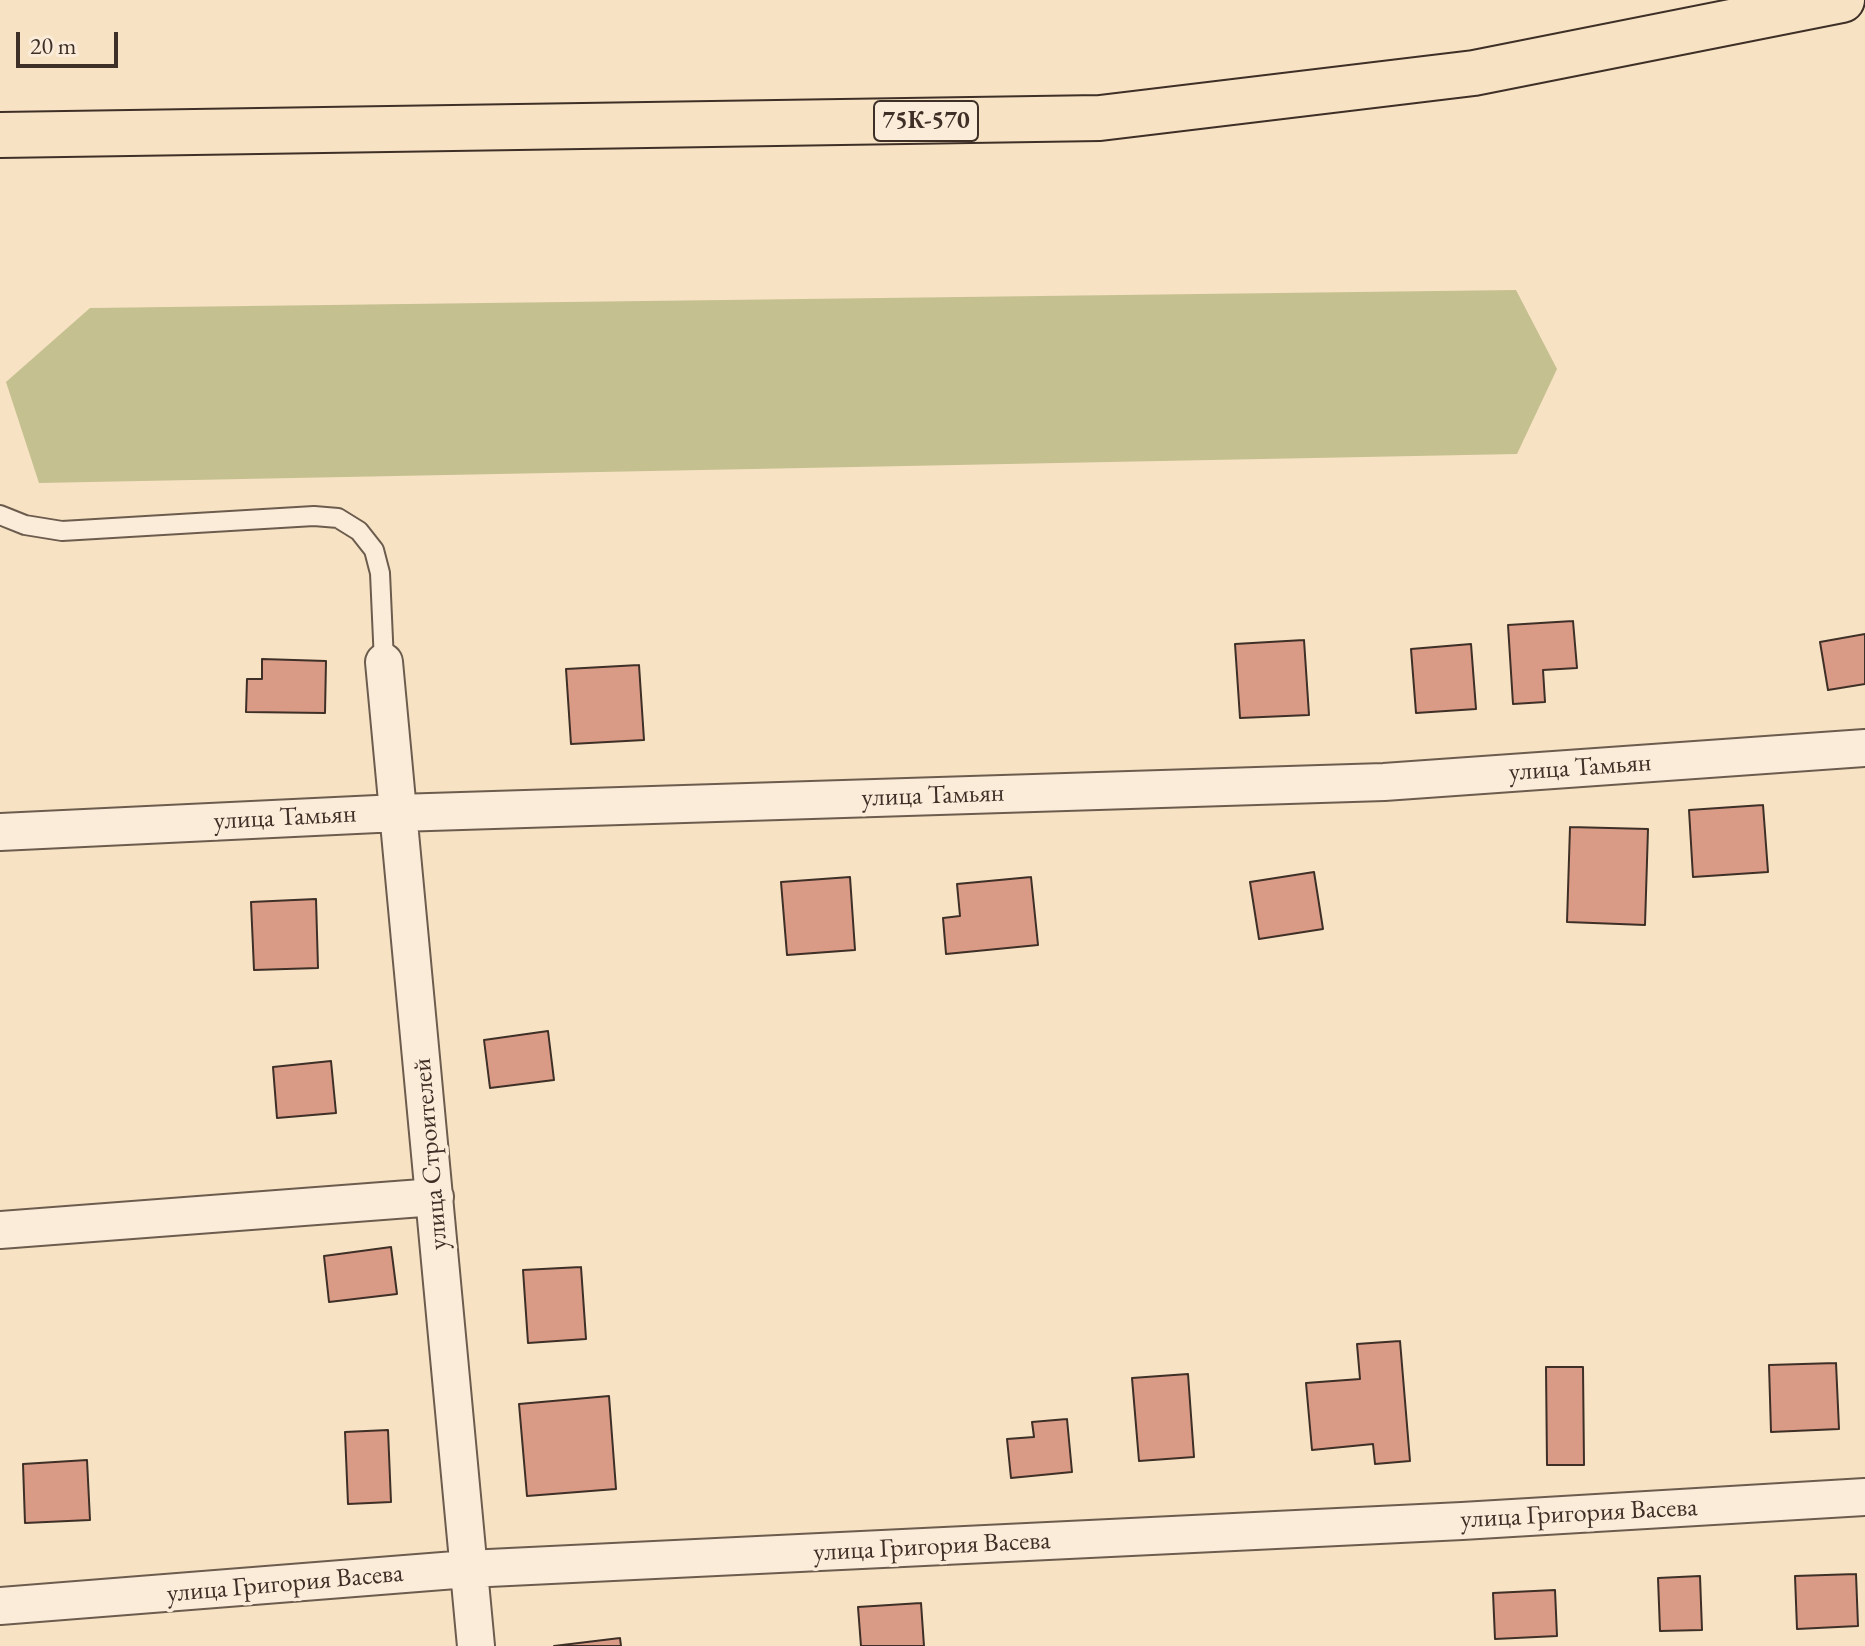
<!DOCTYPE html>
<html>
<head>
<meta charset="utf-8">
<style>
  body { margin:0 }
  #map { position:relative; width:1865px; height:1646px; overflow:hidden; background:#f7e2c4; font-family:"EB Garamond",serif }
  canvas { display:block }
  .scale { position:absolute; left:16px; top:32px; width:102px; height:36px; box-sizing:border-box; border:4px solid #3e2f27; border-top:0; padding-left:10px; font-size:24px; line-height:28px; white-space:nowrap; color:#3e2f27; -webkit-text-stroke:6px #faecd9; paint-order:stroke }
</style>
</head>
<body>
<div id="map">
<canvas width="1865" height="1646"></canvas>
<div class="scale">20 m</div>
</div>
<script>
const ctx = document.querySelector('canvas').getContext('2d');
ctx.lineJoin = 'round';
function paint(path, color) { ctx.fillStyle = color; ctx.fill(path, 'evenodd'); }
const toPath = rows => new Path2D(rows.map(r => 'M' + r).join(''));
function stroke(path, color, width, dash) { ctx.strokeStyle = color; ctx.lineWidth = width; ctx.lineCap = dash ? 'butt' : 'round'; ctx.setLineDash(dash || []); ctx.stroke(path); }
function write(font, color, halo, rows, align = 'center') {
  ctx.font = font + ' "EB Garamond",serif'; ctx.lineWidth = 7; ctx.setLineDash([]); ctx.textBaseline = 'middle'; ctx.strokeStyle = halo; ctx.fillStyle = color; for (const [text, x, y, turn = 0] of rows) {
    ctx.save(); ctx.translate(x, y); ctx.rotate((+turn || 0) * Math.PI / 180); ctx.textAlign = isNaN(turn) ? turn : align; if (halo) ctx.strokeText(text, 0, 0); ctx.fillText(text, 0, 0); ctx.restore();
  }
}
const green = toPath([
  [1516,290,1557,369,1517,454,39,483,6,382,90,308]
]);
const building = toPath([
  [1573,621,1577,668,1543,670,1545,702,1513,704,1508,625,1573,621],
  [1865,634,1865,684,1828,690,1820,642,1865,634],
  [1304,640,1309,715,1240,718,1235,644,1304,640],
  [1471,644,1476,709,1416,713,1411,649,1471,644],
  [262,659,326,661,325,713,246,712,247,679,262,679,262,659],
  [639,665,644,740,571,744,566,669,639,665],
  [1763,805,1768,872,1693,877,1689,810,1763,805],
  [1570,827,1648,829,1645,925,1567,922,1570,827],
  [1314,872,1323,929,1259,939,1250,882,1314,872],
  [850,877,855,950,787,955,781,882,850,877],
  [1031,877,1038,945,946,954,943,918,960,916,957,884,1031,877],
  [316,899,318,968,254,970,251,902,316,899],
  [548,1031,554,1080,490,1088,484,1040,548,1031],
  [331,1061,336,1113,277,1118,273,1067,331,1061],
  [391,1247,397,1294,329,1302,324,1256,391,1247],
  [581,1267,586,1339,528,1343,523,1270,581,1267],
  [1400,1341,1410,1461,1375,1464,1373,1444,1312,1450,1306,1383,1360,1379,1357,1344,1400,1341],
  [1836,1363,1839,1429,1771,1432,1769,1365,1836,1363],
  [1546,1367,1583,1367,1584,1465,1547,1465,1546,1367],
  [1188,1374,1194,1457,1139,1461,1132,1378,1188,1374],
  [609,1396,616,1489,527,1496,519,1404,609,1396],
  [1067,1419,1072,1472,1011,1478,1007,1439,1034,1437,1032,1422,1067,1419],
  [388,1430,391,1502,348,1504,345,1432,388,1430],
  [87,1460,90,1520,25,1523,23,1464,87,1460],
  [1856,1574,1858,1626,1797,1629,1795,1576,1856,1574],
  [1700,1576,1702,1630,1660,1631,1658,1578,1700,1576],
  [1555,1590,1557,1636,1495,1639,1493,1593,1555,1590],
  [921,1603,924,1646,861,1646,858,1607,921,1603],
  [620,1638,621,1646,554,1646,620,1638]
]);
const service = toPath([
  [0,515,25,525,62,531,314,516,338,518,359,531,374,550,380,573,384,662]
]);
const minor = toPath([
  [384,662,476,1646],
  [0,832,398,813,1384,782,1865,748],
  [0,1230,435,1197],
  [0,1606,468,1569,1462,1521,1865,1497]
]);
const primary = toPath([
  [0,135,1100,118,1474,73,1842,0]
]);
const shields = [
  [926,121,104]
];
const shieldNames = [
  ["75К-570",926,121]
];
const streetNames = [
  ["улица Тамьян",1580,768,-4],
  ["улица Тамьян",933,796,-2],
  ["улица Тамьян",285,818,-3],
  ["улица Строителей",431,1154,-95],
  ["улица Григория Васева",1579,1514,-3],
  ["улица Григория Васева",932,1547,-3],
  ["улица Григория Васева",285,1584,-5]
];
paint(green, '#c5c08f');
paint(building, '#da9b86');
stroke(building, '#3e2f27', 2);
stroke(service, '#6c5c4e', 22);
stroke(minor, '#6c5c4e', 40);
stroke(primary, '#3e2f27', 48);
stroke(service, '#faecd9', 18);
stroke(minor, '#faecd9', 36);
stroke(primary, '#f7e2c4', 44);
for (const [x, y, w] of shields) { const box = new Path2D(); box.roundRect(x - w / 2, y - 20, w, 40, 6); ctx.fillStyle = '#faecd9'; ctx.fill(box); stroke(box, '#3e2f27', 2); }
write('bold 24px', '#3e2f27', null, shieldNames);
write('26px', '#3e2f27', '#faecd9', streetNames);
</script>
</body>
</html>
